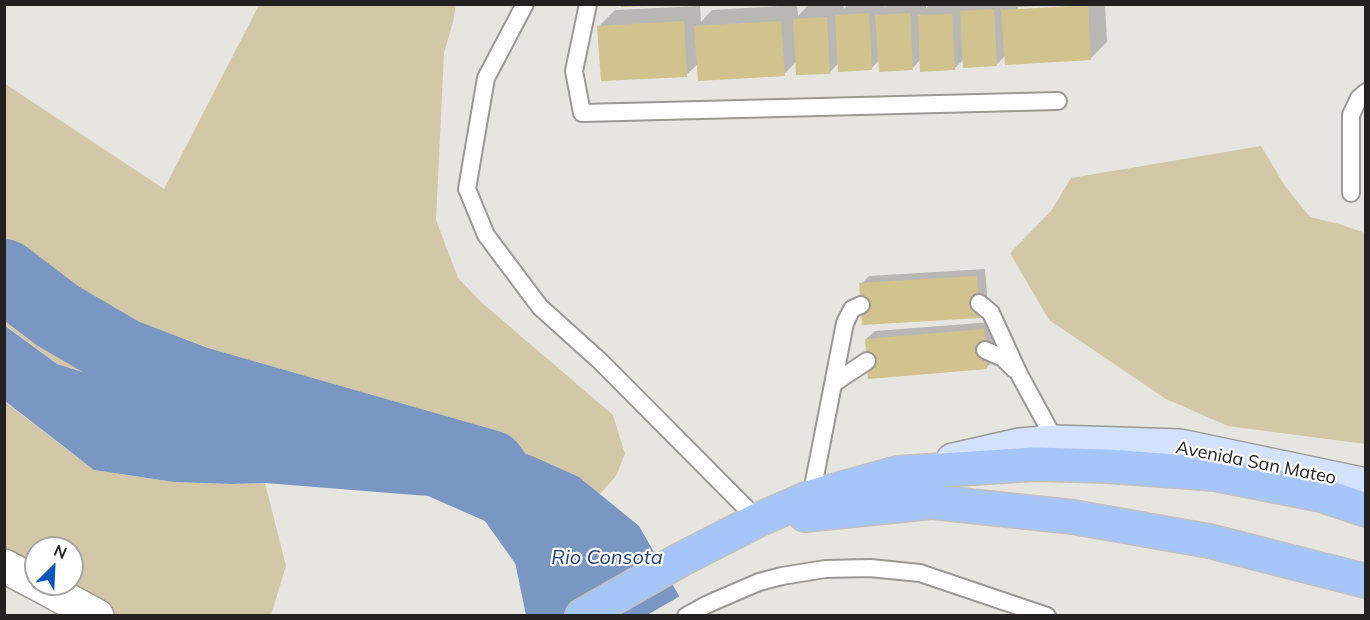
<!DOCTYPE html>
<html>
<head>
<meta charset="utf-8">
<style>
  body { margin:0 }
  #map { position:relative; width:1370px; height:620px; overflow:hidden; background:#e7e5e0; font-family:Mulish,sans-serif }
  canvas { display:block }
  .frame { position:absolute; inset:0; border:6px solid #22211f; pointer-events:none }
  .north { position:absolute; left:24px; top:536px; width:60px; height:60px; box-sizing:border-box; background:#fff; border:2px solid #a7a6a5; border-radius:50%; rotate:24deg; font-size:16px; font-weight:700; line-height:24px; text-align:center; color:#22211f }
  .north::after { content:''; display:block; margin:auto; width:21px; height:27px; background:#0955bf; clip-path:polygon(50% 0,100% 100%,50% 72%,0 100%) }
</style>
</head>
<body>
<div id="map">
<canvas width="1370" height="620"></canvas>
<div class="frame"></div>
<div class="north">N</div>
</div>
<script>
const ctx = document.querySelector('canvas').getContext('2d');
ctx.lineJoin = 'round';
function paint(path, color) { ctx.fillStyle = color; ctx.fill(path, 'evenodd'); }
const toPath = rows => new Path2D(rows.map(r => 'M' + r).join(''));
function stroke(path, color, width, dash) { ctx.strokeStyle = color; ctx.lineWidth = width; ctx.lineCap = dash ? 'butt' : 'round'; ctx.setLineDash(dash || []); ctx.stroke(path); }
function write(font, color, halo, rows, align = 'center') {
  ctx.font = font + ' Mulish,sans-serif'; ctx.lineWidth = 4.5; ctx.setLineDash([]); ctx.textBaseline = 'middle'; ctx.strokeStyle = halo; ctx.fillStyle = color; for (const [text, x, y, turn = 0] of rows) {
    ctx.save(); ctx.translate(x, y); ctx.rotate((+turn || 0) * Math.PI / 180); ctx.textAlign = isNaN(turn) ? turn : align; if (halo) ctx.strokeText(text, 0, 0); ctx.fillText(text, 0, 0); ctx.restore();
  }
}
const green = toPath([
  [259,5,456,5,453,22,444,53,436,220,458,278,481,302,613,415,625,454,616,476,600,494,579,477,438,425,346,424,207,411,57,364,5,325,4,83,164,189],
  [1261,146,1285,186,1310,217,1339,224,1365,233,1365,444,1228,426,1166,399,1049,320,1010,253,1051,211,1071,178],
  [4,401,94,470,174,482,231,484,265,483,286,566,271,615,97,615,72,584,72,548,36,548,36,583,5,566]
]);
const water = toPath([
  [4,325,57,364,207,411,346,424,438,425,532,456,579,477,639,526,690,615,589,615,549,549,428,496,265,483,231,484,174,482,94,470,5,401]
]);
const pier = toPath([
  [682,595,693,616,647,615]
]);
const shadow = toPath([
  [809,4,843,4,844,9,848,4,885,4,885,7,888,4,926,4,926,9,930,4,1070,4,1018,7,1018,10,1105,4,1107,42,1091,58,1006,55,997,64,964,59,954,69,921,59,912,69,879,60,871,69,839,63,830,72,797,61,784,74,699,63,686,75,599,26,615,10,700,6,701,22,712,10,797,5,798,16],
  [985,269,988,308,979,317,861,284,869,276],
  [992,322,995,359,986,368,866,339,875,331]
]);
const river = toPath([
  [4,275,58,316,123,354,196,382,490,466,549,549,563,616]
]);
const building = toPath([
  [621,4,645,4,645,6,621,7],
  [1088,5,1091,60,1005,65,1001,10],
  [994,9,997,66,963,68,960,11],
  [869,13,872,70,838,72,835,15],
  [910,13,913,70,879,72,875,15],
  [952,14,955,70,920,72,918,15],
  [827,17,830,74,796,75,793,19],
  [684,21,687,77,601,81,597,26],
  [781,21,785,76,698,81,694,26],
  [977,276,980,318,862,325,859,283],
  [984,329,987,369,868,379,865,339]
]);
const service = toPath([
  [525,4,486,78,467,189,486,235,540,307,600,361,758,520],
  [588,4,574,71,582,113,1058,101],
  [1351,193,1351,115,1359,98,1366,92],
  [979,303,991,313,1019,374,1056,442],
  [985,350,1003,358,1014,369],
  [834,383,867,361],
  [811,497,845,323,852,309,861,305],
  [686,616,708,604,759,582,782,576,825,569,870,568,920,573,1047,616]
]);
const tertiary = toPath([
  [4,566,36,583],
  [38,584,97,616]
]);
const secondary = toPath([
  [953,460,1019,445,1056,442,1180,446,1366,485]
]);
const primary = toPath([
  [805,515,932,502,1073,517,1209,541,1366,581],
  [582,616,680,560,758,520,811,497,897,473,1035,464,1108,466,1215,474,1321,495,1366,510]
]);
const streetNames = [
  ["Avenida San Mateo",1256,463,11]
];
const waterNames = [
  ["Rio Consota",607,558]
];
paint(green, '#d2c8a8');
paint(water, '#7a96c2');
paint(pier, '#e7e5e0');
paint(shadow, '#0003');
stroke(river, '#7a96c2', 72);
paint(building, '#d2c28d');
stroke(service, '#9a9994', 20);
stroke(tertiary, '#9a9994', 36);
stroke(secondary, '#9a9994', 36);
stroke(primary, '#c1c1c0', 36);
stroke(service, '#fff', 16);
stroke(tertiary, '#fff', 33);
stroke(secondary, '#d2e2fc', 33);
stroke(primary, '#a6c5f8', 33);
write('18px', '#22211f', '#fff', streetNames);
write('italic 20px', '#1e4178', '#fff', waterNames);
</script>
</body>
</html>
